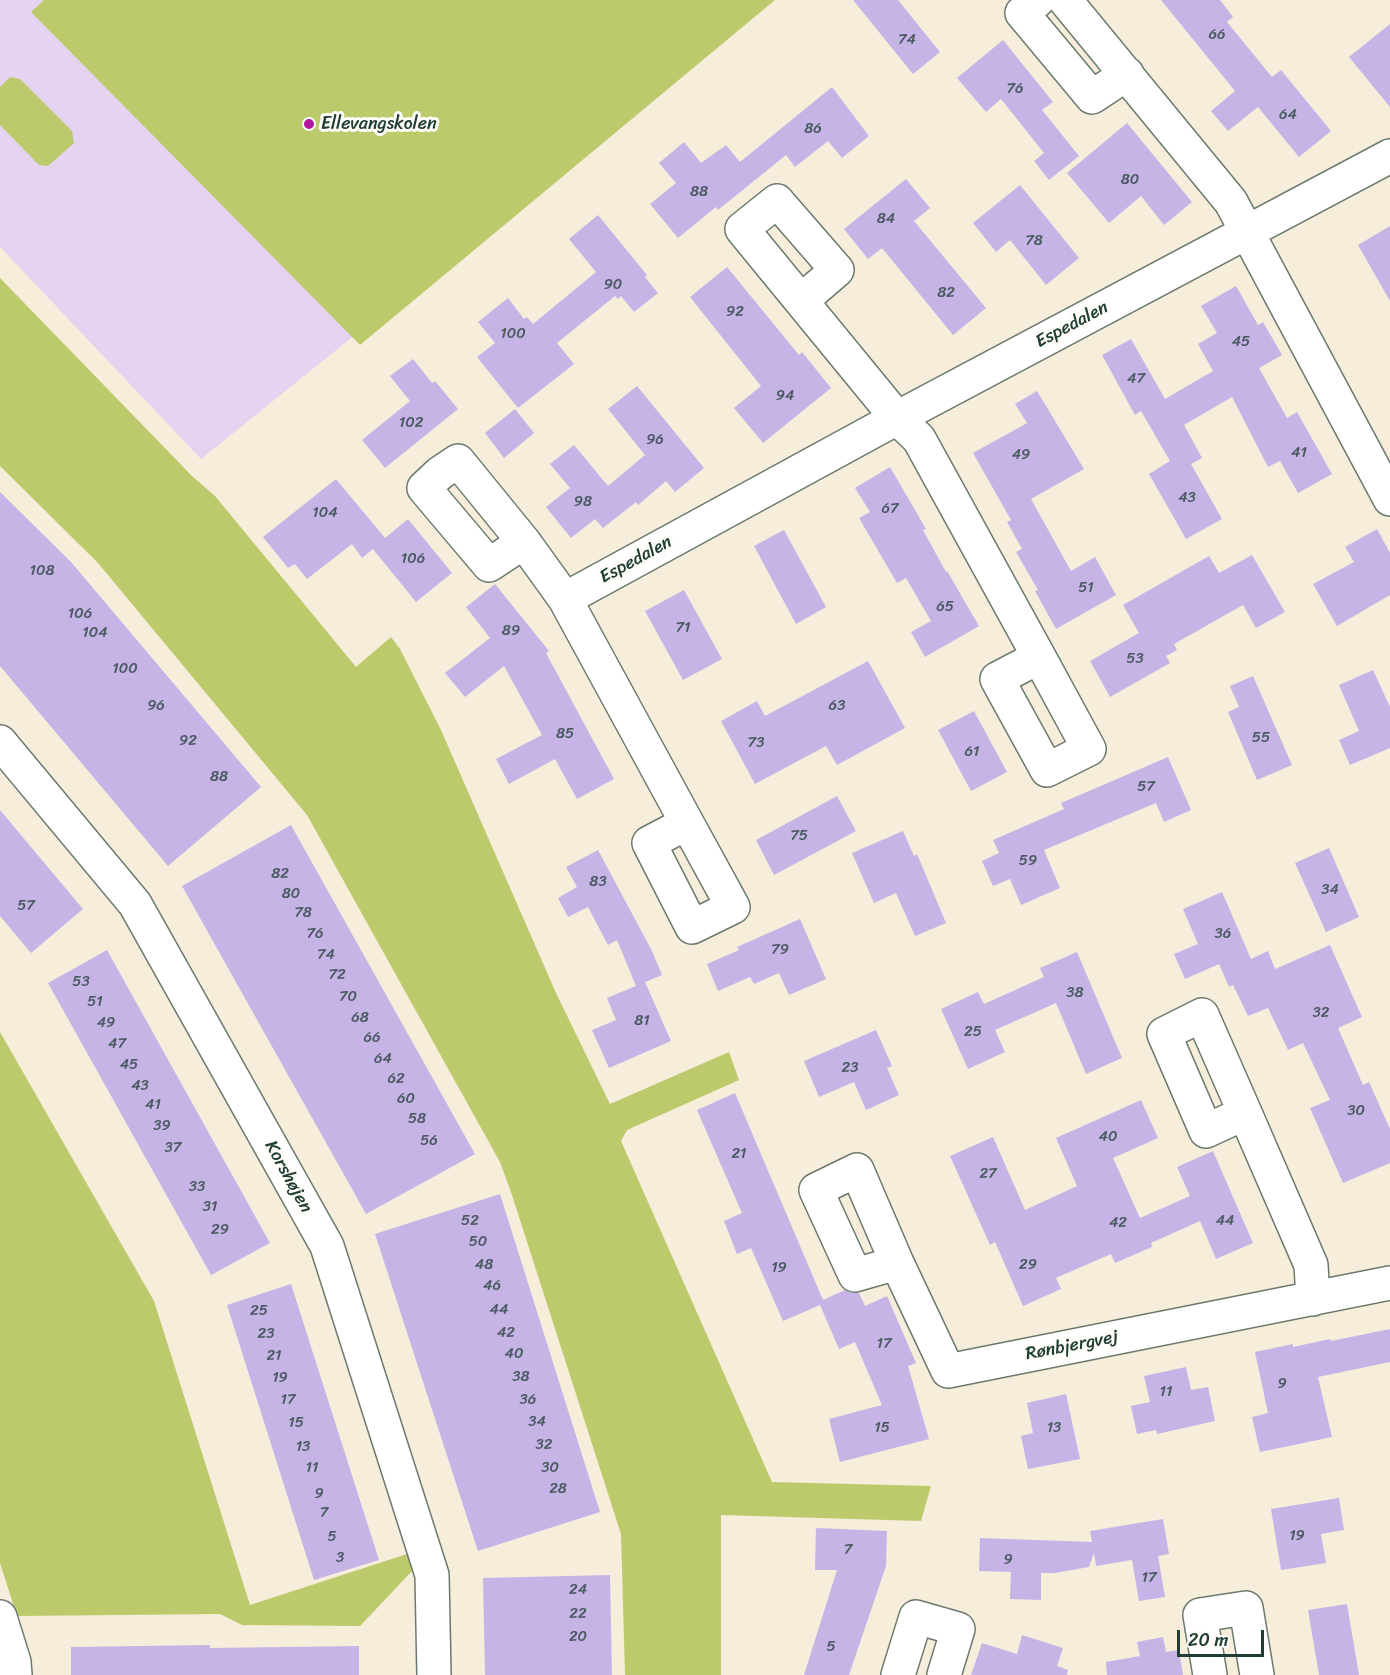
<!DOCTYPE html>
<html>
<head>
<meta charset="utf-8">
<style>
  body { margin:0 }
  #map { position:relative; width:1390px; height:1675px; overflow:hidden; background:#f6eddb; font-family:Sriracha,sans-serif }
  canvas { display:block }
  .scale { position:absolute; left:1177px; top:1630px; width:87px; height:27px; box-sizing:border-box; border:3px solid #1f3d34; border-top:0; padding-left:8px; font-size:18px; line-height:21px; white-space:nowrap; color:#1f3d34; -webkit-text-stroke:4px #fdfcf7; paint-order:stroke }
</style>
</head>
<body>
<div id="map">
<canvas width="1390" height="1675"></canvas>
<div class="scale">20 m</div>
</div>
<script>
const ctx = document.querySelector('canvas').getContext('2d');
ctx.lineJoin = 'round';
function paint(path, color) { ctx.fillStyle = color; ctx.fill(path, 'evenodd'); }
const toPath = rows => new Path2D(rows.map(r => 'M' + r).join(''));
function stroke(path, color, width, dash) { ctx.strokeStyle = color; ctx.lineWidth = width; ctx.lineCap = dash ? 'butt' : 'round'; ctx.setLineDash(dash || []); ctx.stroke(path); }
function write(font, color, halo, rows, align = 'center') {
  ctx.font = font + ' Sriracha,sans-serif'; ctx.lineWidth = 6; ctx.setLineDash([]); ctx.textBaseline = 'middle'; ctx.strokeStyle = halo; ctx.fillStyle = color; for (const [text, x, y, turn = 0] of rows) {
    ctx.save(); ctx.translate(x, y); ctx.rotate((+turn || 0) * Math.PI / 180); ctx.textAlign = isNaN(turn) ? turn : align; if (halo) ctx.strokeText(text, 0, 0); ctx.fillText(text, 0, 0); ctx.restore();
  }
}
const built = toPath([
  [0,0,771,0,201,459,0,247]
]);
const green = toPath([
  [44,0,775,0,360,345,31,12],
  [10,77,20,79,72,131,74,143,48,166,39,165,0,125,0,87],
  [0,278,192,476,215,496,356,667,391,637,400,649,441,730,556,993,610,1104,729,1052,739,1080,627,1130,621,1141,772,1482,931,1486,921,1521,721,1515,721,1675,625,1675,621,1534,511,1192,500,1162,307,815,98,563,0,466],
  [0,1032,154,1301,250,1605,407,1554,413,1570,360,1626,242,1625,220,1614,17,1616,0,1563]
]);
const building = toPath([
  [853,0,898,0,940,52,913,74],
  [1161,0,1220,0,1233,17,1227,22,1272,77,1281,70,1331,131,1299,157,1258,107,1228,131,1211,111,1235,91],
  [1390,24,1390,107,1349,57],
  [1003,40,1053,102,1042,110,1079,156,1049,180,1034,161,1044,153,1001,99,986,112,957,78],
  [832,87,869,136,842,158,828,141,795,167,786,155,718,210,716,207,678,238,650,204,676,183,659,163,684,142,701,163,726,145,740,162],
  [1127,123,1192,202,1164,225,1141,196,1109,223,1067,173],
  [906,179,930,208,914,221,986,308,953,335,882,248,868,259,844,229],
  [1020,185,1079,258,1046,285,1010,240,996,252,973,223],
  [598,215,647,275,645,277,658,293,634,312,621,296,618,299,615,296,557,343,574,364,518,408,477,357,495,343,478,322,508,298,524,319,527,317,533,324,596,272,569,239],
  [1390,226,1390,301,1358,245],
  [727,267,799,355,802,352,831,388,763,443,734,408,761,386,690,297],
  [1236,286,1258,325,1263,322,1282,355,1259,368,1287,418,1297,412,1332,474,1298,493,1280,461,1268,467,1232,397,1184,425,1202,458,1191,464,1222,519,1186,539,1149,474,1170,461,1141,411,1135,415,1102,355,1131,339,1165,399,1213,371,1198,344,1217,333,1201,306],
  [413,359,432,383,435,381,458,409,385,468,362,440,410,401,390,376],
  [637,386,704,468,675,492,666,481,638,505,636,502,603,528,595,519,571,538,546,507,570,488,550,464,574,445,608,486,645,455,608,409],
  [1037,391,1084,469,1031,499,1071,571,1095,557,1116,595,1056,629,1035,591,1038,590,1016,552,1022,549,1007,522,1011,520,973,453,1027,423,1015,404],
  [515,409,534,433,504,458,485,433],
  [890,467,926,529,923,530,946,572,947,571,979,626,925,657,911,632,931,621,906,578,897,583,859,518,870,512,855,488],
  [336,479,385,538,408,519,452,573,416,602,373,549,362,558,352,544,307,579,295,564,288,568,263,537],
  [0,492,71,562,261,787,168,866,0,666],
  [1377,529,1390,553,1390,595,1337,626,1313,584,1354,562,1345,547],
  [784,530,826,607,796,624,754,546],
  [1252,555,1285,612,1256,628,1243,605,1174,644,1177,650,1166,656,1170,663,1110,697,1090,661,1139,633,1123,605,1209,556,1219,573],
  [495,584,549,651,546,653,614,779,577,799,555,759,509,784,496,759,542,735,504,666,465,697,445,673,490,638,466,607],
  [684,590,722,659,683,680,645,611],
  [868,661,905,728,837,765,826,746,755,784,721,721,757,701,765,716],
  [1373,670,1390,707,1390,748,1350,765,1339,740,1359,731,1339,685],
  [1253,676,1292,765,1257,780,1228,712,1239,707,1230,686],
  [974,711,1007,772,971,791,938,730],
  [1168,757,1191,810,1164,822,1156,803,1044,850,1060,888,1021,905,1010,879,993,886,982,861,999,853,993,840,1064,809,1061,803],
  [837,796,856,831,774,875,756,840],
  [0,810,83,909,31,953,0,916],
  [291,825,475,1154,366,1214,182,886],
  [903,831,914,856,917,854,946,923,915,936,896,893,874,903,852,853],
  [1329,848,1359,917,1326,932,1295,863],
  [598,850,652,951,662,975,645,982,671,1041,609,1068,592,1030,616,1020,607,998,636,986,617,940,608,945,588,907,568,917,558,898,577,887,566,867],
  [1222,892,1251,959,1268,951,1275,969,1330,945,1362,1017,1338,1028,1363,1085,1369,1082,1390,1129,1390,1163,1343,1183,1310,1108,1330,1100,1303,1043,1288,1050,1268,1008,1248,1016,1233,985,1229,987,1219,964,1185,979,1174,954,1198,944,1183,909],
  [800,919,826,979,789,995,779,973,754,984,750,977,718,991,707,964,739,950,737,947],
  [107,950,270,1243,211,1275,48,983],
  [1077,952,1122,1058,1086,1074,1056,1003,995,1030,1005,1052,968,1069,941,1009,978,992,984,1004,1044,977,1040,968],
  [876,1030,892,1066,887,1068,899,1095,866,1110,854,1082,819,1097,804,1061],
  [735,1093,823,1300,845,1290,852,1293,859,1293,865,1306,887,1296,916,1363,908,1366,929,1439,840,1462,829,1419,882,1405,855,1342,839,1349,820,1305,783,1321,751,1248,737,1254,724,1221,742,1213,697,1110],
  [1141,1100,1158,1138,1113,1158,1140,1218,1190,1196,1177,1167,1213,1151,1253,1243,1216,1259,1200,1221,1151,1243,1152,1247,1115,1263,1111,1254,1056,1278,1061,1289,1023,1306,995,1242,990,1245,950,1156,993,1137,1025,1210,1077,1186,1056,1138],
  [500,1194,600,1512,478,1551,375,1234],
  [291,1284,379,1560,314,1580,227,1305],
  [1390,1329,1390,1362,1318,1377,1332,1437,1260,1452,1252,1417,1268,1413,1255,1352,1293,1344,1293,1347,1330,1339,1331,1341],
  [1186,1367,1191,1390,1208,1387,1215,1421,1157,1434,1156,1430,1137,1434,1131,1406,1150,1402,1144,1376],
  [1066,1394,1080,1459,1028,1469,1021,1436,1033,1433,1027,1403],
  [1339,1498,1344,1530,1321,1534,1326,1563,1281,1570,1271,1509],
  [1163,1519,1169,1554,1158,1556,1165,1597,1139,1601,1132,1560,1096,1566,1094,1553,1089,1567,1055,1573,1041,1573,1041,1600,1010,1599,1011,1572,979,1571,980,1538,1092,1542,1090,1531],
  [816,1528,887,1531,886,1566,849,1675,804,1675,837,1570,815,1570],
  [610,1575,612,1675,485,1675,483,1578],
  [1347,1604,1359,1675,1319,1675,1308,1610],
  [1022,1635,1063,1648,1057,1666,1068,1670,1067,1675,971,1675,982,1643,1017,1654],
  [1163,1637,1166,1652,1179,1650,1183,1675,1107,1675,1106,1662,1140,1656,1137,1642],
  [210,1645,210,1648,359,1646,359,1675,71,1675,71,1647]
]);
const minor = toPath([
  [1038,0,1022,13,1092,97,1127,74],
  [1065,0,1231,202,1390,499],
  [801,301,837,270,777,201,742,229,801,301,897,418,919,439,1039,657,1089,749,1047,770,997,679,1039,657],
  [524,542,489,565,424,488,440,473,458,461,524,542,565,599,687,823,733,907,692,927,649,843,687,823],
  [565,599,897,418,1390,156],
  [0,742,135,904,327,1246,432,1575,434,1675],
  [1245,1113,1206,1131,1164,1034,1202,1015,1245,1113,1311,1265,1313,1299],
  [897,1263,855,1275,816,1190,857,1170,897,1263,948,1371,1390,1283],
  [0,1617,14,1662,15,1675],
  [898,1675,916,1617,958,1629,944,1675],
  [1210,1675,1200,1615,1246,1608,1257,1675]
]);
const markers = [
  [309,124,6,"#b5179e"]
];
const numberNames = [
  ["66",1217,35],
  ["74",907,40],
  ["76",1015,89],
  ["64",1288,115],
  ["86",813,129],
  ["80",1130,180],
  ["88",699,192],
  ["84",886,219],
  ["78",1034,241],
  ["90",613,285],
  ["82",946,293],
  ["92",735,312],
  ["100",513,334],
  ["45",1241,342],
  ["47",1136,379],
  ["94",785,396],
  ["102",411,423],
  ["96",655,440],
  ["41",1299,453],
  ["49",1021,455],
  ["43",1187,498],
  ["98",583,502],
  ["67",890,509],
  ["104",325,513],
  ["106",413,559],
  ["108",42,571],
  ["51",1086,588],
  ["65",945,607],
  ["106",80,614],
  ["71",683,628],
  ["89",511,631],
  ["104",95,633],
  ["53",1135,659],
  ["100",125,669],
  ["96",156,706],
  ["63",837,706],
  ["85",565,734],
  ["55",1261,738],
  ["92",188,741],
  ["73",756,743],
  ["61",972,752],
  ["88",219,777],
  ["57",1146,787],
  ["75",799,836],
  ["59",1028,861],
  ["82",280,874],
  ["83",598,882],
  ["34",1330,890],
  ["80",291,894],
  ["57",26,906],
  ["78",303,913],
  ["76",315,934],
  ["36",1223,934],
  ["79",780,950],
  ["74",326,955],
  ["72",337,975],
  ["53",81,982],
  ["38",1075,993],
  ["70",348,997],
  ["51",95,1002],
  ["32",1321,1013],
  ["68",360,1018],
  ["81",642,1021],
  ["49",106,1023],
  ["25",973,1032],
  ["66",372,1038],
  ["47",117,1044],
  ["64",383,1059],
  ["45",129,1065],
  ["23",850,1068],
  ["62",396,1079],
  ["43",140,1086],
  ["60",406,1099],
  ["41",153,1105],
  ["30",1356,1111],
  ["58",417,1119],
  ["39",162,1126],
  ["40",1108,1137],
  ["56",429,1141],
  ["37",173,1148],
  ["21",739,1154],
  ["27",988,1174],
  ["33",197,1187],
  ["31",210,1207],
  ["52",470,1221],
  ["44",1225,1221],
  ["42",1118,1223],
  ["29",220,1230],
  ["50",478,1242],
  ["48",484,1265],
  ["29",1028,1265],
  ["19",779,1268],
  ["46",492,1286],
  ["44",499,1310],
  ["25",259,1311],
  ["42",506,1333],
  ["23",266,1334],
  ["17",884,1344],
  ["40",514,1354],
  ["21",274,1356],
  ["38",521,1377],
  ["19",280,1378],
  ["9",1282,1384],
  ["11",1166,1392],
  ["17",288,1400],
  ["36",528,1400],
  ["34",537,1422],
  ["15",296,1423],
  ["15",882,1428],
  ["13",1054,1428],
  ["32",544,1445],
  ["13",303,1447],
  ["11",312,1468],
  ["30",550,1468],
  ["28",558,1489],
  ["9",319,1494],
  ["7",324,1513],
  ["19",1297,1536],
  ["5",332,1537],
  ["7",848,1550],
  ["3",340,1558],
  ["9",1008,1560],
  ["17",1149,1578],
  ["24",578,1590],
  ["22",578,1614],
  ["20",578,1637],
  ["5",831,1647]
];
const poiNames = [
  ["Ellevangskolen",321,124]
];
const streetNames = [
  ["Espedalen",1072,325,-28],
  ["Espedalen",636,560,-29],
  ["Korshøjen",288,1177,61],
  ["Rønbjergvej",1072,1346,-11]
];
paint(built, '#e5d3f1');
paint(green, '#bdca6c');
paint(building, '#c7b4e7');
stroke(minor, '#6a7b6e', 36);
stroke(minor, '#fff', 33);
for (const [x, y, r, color] of markers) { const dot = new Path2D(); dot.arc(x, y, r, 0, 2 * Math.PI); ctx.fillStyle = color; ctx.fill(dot); stroke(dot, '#fdfcf7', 2); }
write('15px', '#495b61', null, numberNames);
write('18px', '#1f3d34', '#fdfcf7', poiNames, 'left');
write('18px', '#1f3d34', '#fdfcf7', streetNames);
</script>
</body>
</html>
